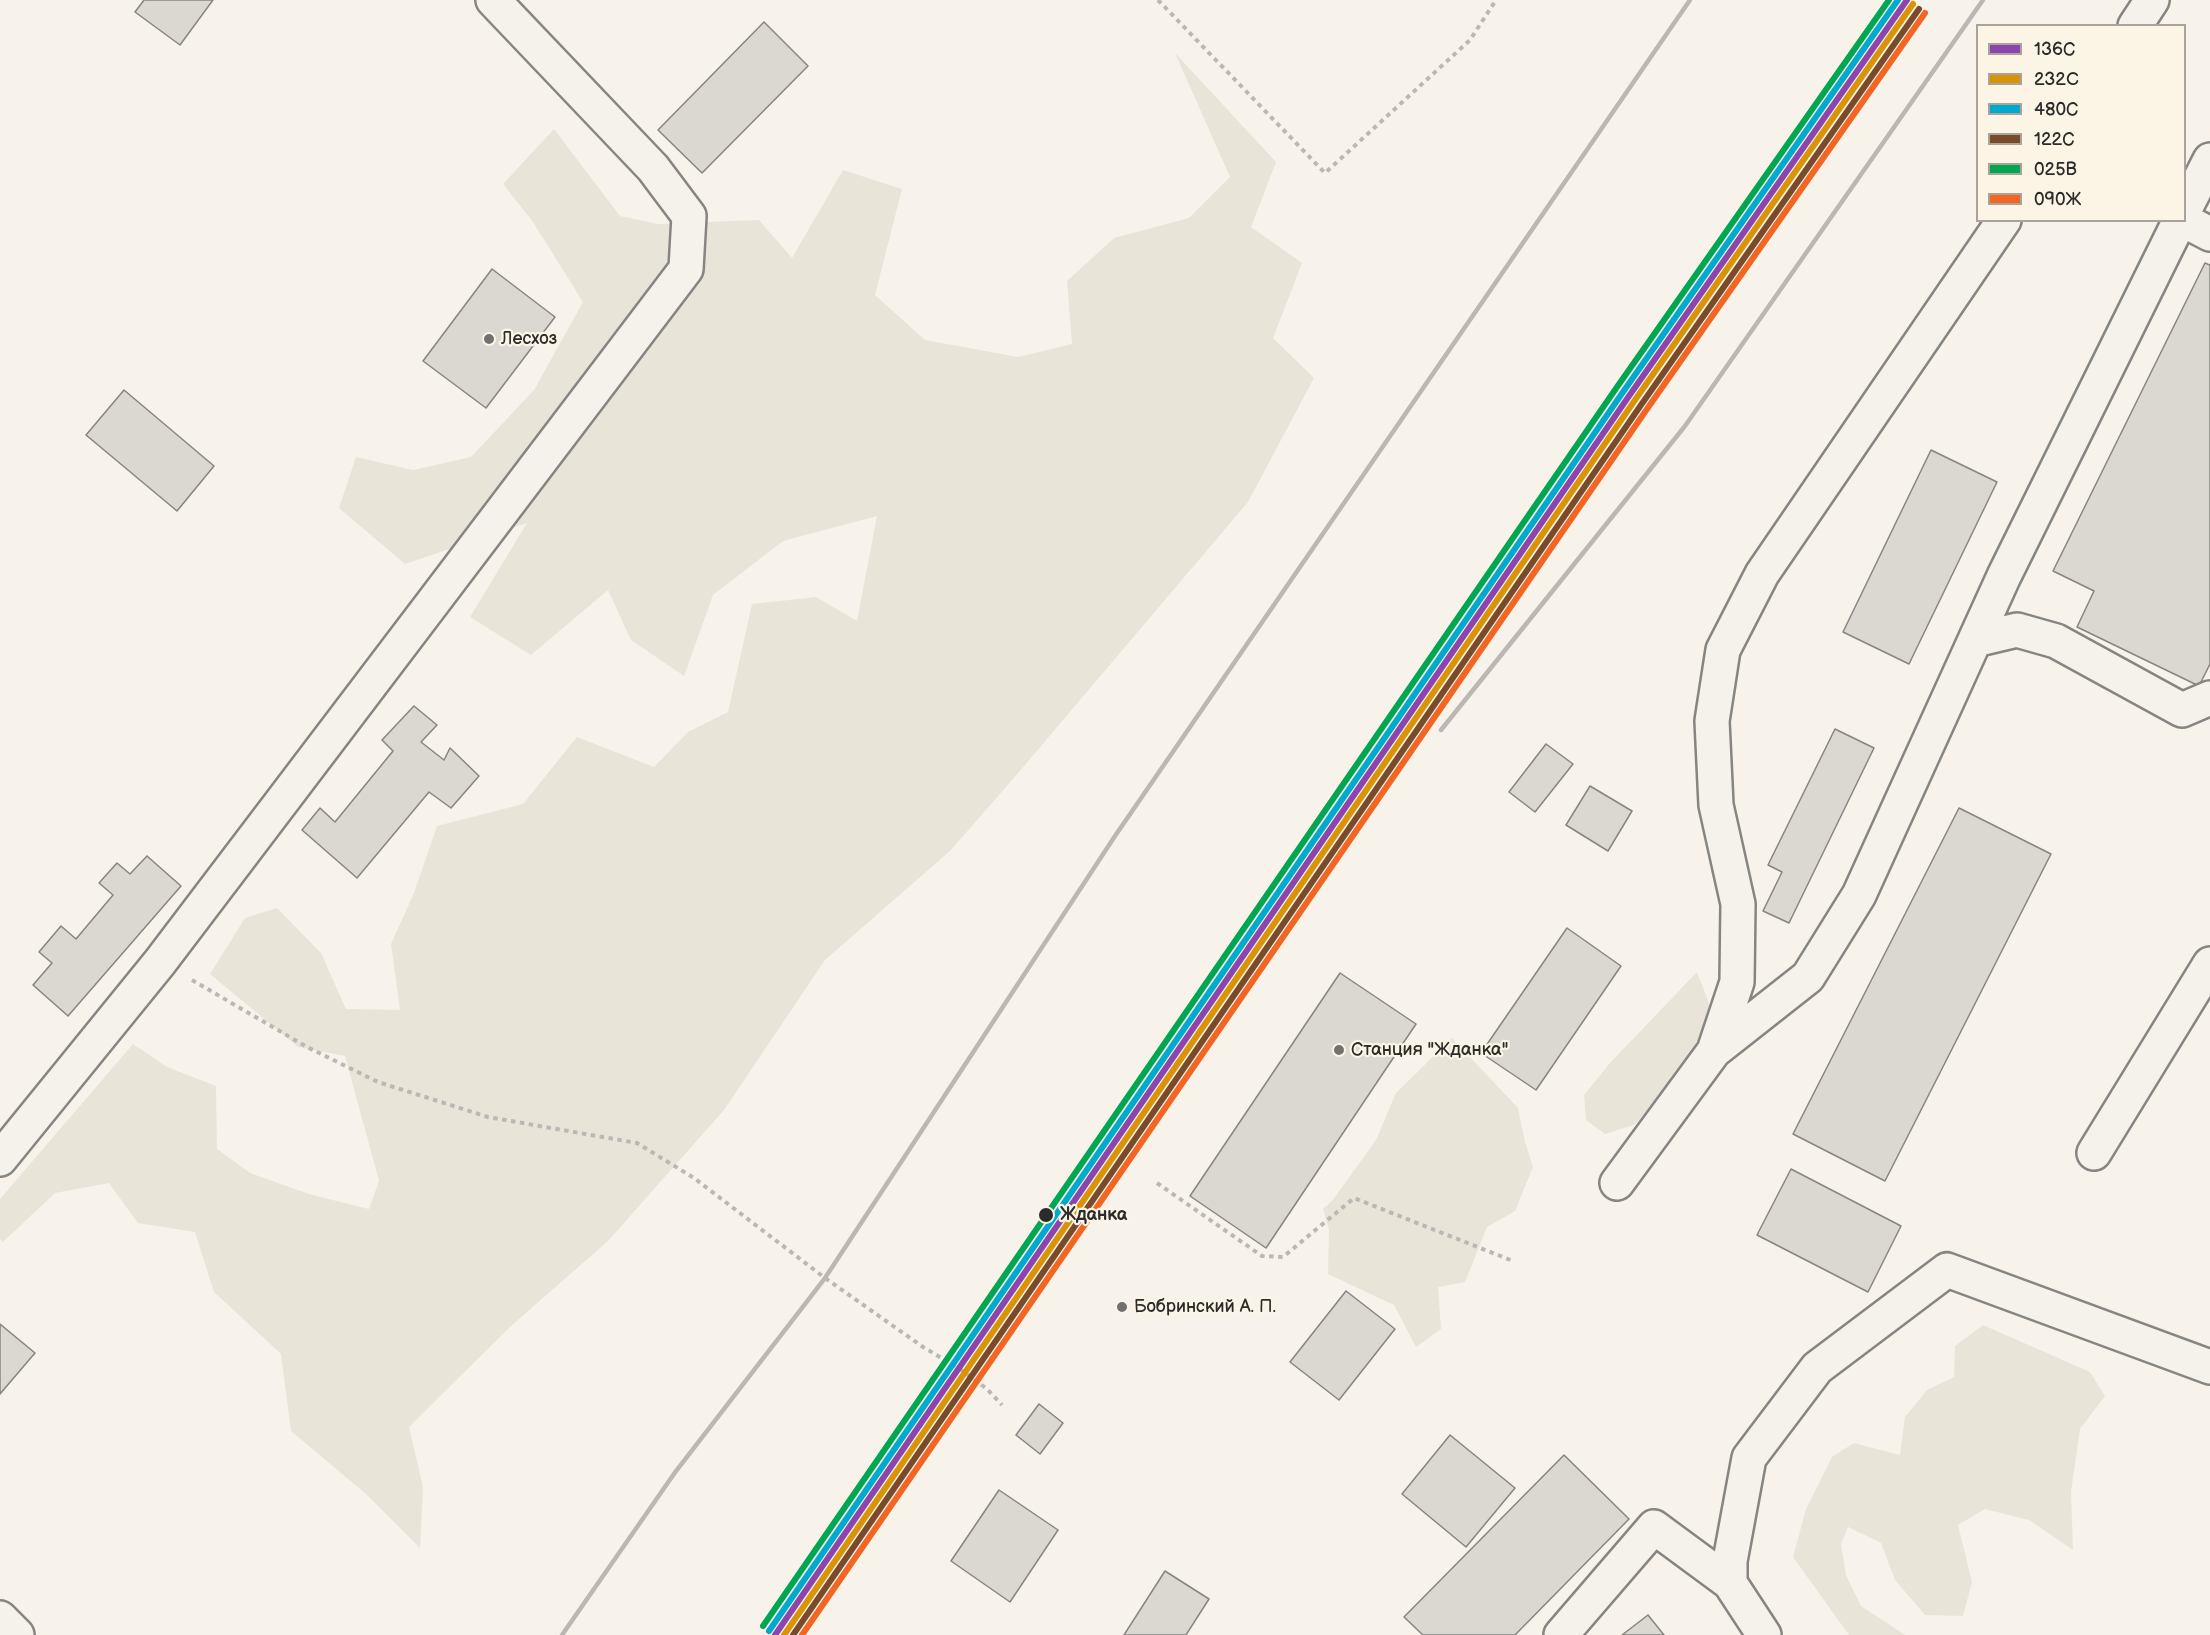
<!DOCTYPE html>
<html>
<head>
<meta charset="utf-8">
<style>
  body { margin:0 }
  #map { position:relative; width:2210px; height:1635px; overflow:hidden; background:#f7f3ea; font-family:"Balsamiq Sans",sans-serif }
  canvas { display:block }
  .legend { position:absolute; left:1976px; top:24px; width:210px; height:198px; box-sizing:border-box; background:#fcf5e5; border:2px solid #a8a49b; margin:0; padding:8px 10px; list-style:none; font-size:18px; color:#2b2b2b }
  .legend li { display:flex; align-items:center; gap:12px; height:30px }
  .legend b { width:30px; border:2px solid #a8a49b }
</style>
</head>
<body>
<div id="map">
<canvas width="2210" height="1635"></canvas>
<ul class="legend">
<li><b style="height:8px;background:#8e44ad"></b>136С</li>
<li><b style="height:8px;background:#d89406"></b>232C</li>
<li><b style="height:8px;background:#00a9ce"></b>480С</li>
<li><b style="height:8px;background:#7a4b2a"></b>122С</li>
<li><b style="height:8px;background:#00a651"></b>025В</li>
<li><b style="height:8px;background:#f26522"></b>090Ж</li>
</ul>
</div>
<script>
const ctx = document.querySelector('canvas').getContext('2d');
ctx.lineJoin = 'round';
function paint(path, color) { ctx.fillStyle = color; ctx.fill(path, 'evenodd'); }
const toPath = rows => new Path2D(rows.map(r => 'M' + r).join(''));
function stroke(path, color, width, dash) { ctx.strokeStyle = color; ctx.lineWidth = width; ctx.lineCap = dash ? 'butt' : 'round'; ctx.setLineDash(dash || []); ctx.stroke(path); }
function write(font, color, halo, rows, align = 'center') {
  ctx.font = font + ' "Balsamiq Sans",sans-serif'; ctx.lineWidth = 4.5; ctx.setLineDash([]); ctx.textBaseline = 'middle'; ctx.strokeStyle = halo; ctx.fillStyle = color; for (const [text, x, y, turn = 0] of rows) {
    ctx.save(); ctx.translate(x, y); ctx.rotate((+turn || 0) * Math.PI / 180); ctx.textAlign = isNaN(turn) ? turn : align; if (halo) ctx.strokeText(text, 0, 0); ctx.fillText(text, 0, 0); ctx.restore();
  }
}
const green = toPath([
  [1175,53,1276,162,1251,227,1302,263,1273,338,1314,378,1248,502,1013,779,950,851,825,960,724,1110,608,1241,511,1326,409,1427,423,1487,420,1548,366,1494,291,1431,281,1354,214,1292,195,1232,138,1223,109,1183,55,1193,3,1242,0,1239,0,1199,133,1044,167,1067,216,1086,217,1149,250,1173,309,1194,369,1209,379,1181,345,1056,298,1047,210,974,245,918,277,908,321,953,346,1009,400,1010,391,944,414,893,437,826,523,804,577,737,654,767,688,732,728,712,752,604,816,597,857,621,877,516,783,541,713,595,684,676,631,640,608,590,531,655,470,617,527,523,405,564,339,508,356,457,413,470,471,457,534,390,583,302,533,222,503,184,554,129,620,216,658,224,759,220,792,258,843,170,902,189,875,295,925,340,1018,357,1072,344,1067,281,1114,238,1189,218,1230,177],
  [1697,972,1713,1014,1699,1048,1670,1087,1634,1125,1605,1134,1586,1120,1584,1095,1610,1063],
  [1452,1038,1518,1108,1525,1142,1533,1167,1515,1211,1487,1227,1465,1282,1438,1287,1441,1329,1416,1347,1394,1305,1328,1274,1329,1229,1323,1209,1332,1201,1376,1140,1396,1093],
  [1983,1325,2090,1372,2105,1396,2080,1429,2071,1492,2073,1550,2029,1520,1985,1509,1958,1525,1972,1582,1963,1616,1925,1615,1895,1580,1881,1543,1848,1527,1841,1544,1846,1575,1861,1606,1905,1635,1849,1635,1793,1557,1806,1509,1832,1457,1854,1443,1900,1455,1905,1417,1927,1390,1954,1377,1955,1346]
]);
const building = toPath([
  [144,0,213,0,180,45,135,12,144,0],
  [764,22,808,66,702,173,658,130,764,22],
  [2205,263,2210,265,2210,664,2199,686,2077,627,2094,591,2053,571,2205,263],
  [492,269,555,317,486,408,423,361,492,269],
  [124,390,214,466,177,511,86,435,124,390],
  [1931,450,1997,482,1909,664,1843,632,1931,450],
  [414,706,437,725,421,742,444,760,450,748,479,776,451,808,429,792,357,878,302,830,320,808,335,822,393,751,382,740,414,706],
  [1835,729,1874,748,1789,923,1763,911,1782,872,1768,865,1835,729],
  [1546,744,1573,764,1535,812,1509,792,1546,744],
  [1590,786,1632,811,1608,851,1566,825,1590,786],
  [1959,808,2051,854,1885,1181,1793,1134,1959,808],
  [147,856,181,886,68,1016,33,985,52,963,39,952,61,926,76,939,113,895,99,883,117,863,130,874,147,856],
  [1567,928,1621,966,1536,1090,1481,1053,1567,928],
  [1340,973,1416,1024,1266,1248,1190,1196,1340,973],
  [1791,1169,1901,1226,1868,1292,1757,1235,1791,1169],
  [1346,1291,1395,1329,1339,1400,1290,1362,1346,1291],
  [0,1324,35,1353,0,1394,0,1324],
  [1039,1404,1063,1423,1040,1454,1016,1435,1039,1404],
  [1450,1435,1515,1488,1466,1547,1402,1494,1450,1435],
  [1564,1455,1629,1519,1515,1635,1423,1635,1404,1617,1564,1455],
  [999,1490,1058,1530,1010,1602,951,1561,999,1490],
  [1165,1571,1209,1599,1186,1635,1124,1635,1165,1571],
  [1648,1615,1664,1635,1622,1635,1648,1615]
]);
const path = toPath([
  [1158,0,1325,173,1470,40,1496,0],
  [192,980,307,1047,378,1082,488,1117,637,1143,694,1178,825,1278,923,1347,960,1369,987,1389,1002,1405],
  [1157,1183,1262,1256,1283,1257,1354,1198,1513,1261]
]);
const minor = toPath([
  [2135,26,2152,0],
  [2184,211,2210,160],
  [2183,220,2210,234],
  [1975,640,2017,630,2056,641,2182,710,2210,698],
  [1714,1051,1808,977,1859,895,2004,576,2180,220],
  [2094,1153,2210,964],
  [0,1159,160,962,686,269,689,216,653,168,493,0],
  [1617,1183,1714,1051,1737,982,1738,904,1716,805,1712,721,1723,650,1762,574,2004,220],
  [1730,1583,1730,1561,1749,1458,1817,1368,1947,1270,2210,1367],
  [0,1618,17,1635],
  [1561,1635,1654,1527,1730,1583,1764,1635]
]);
const rail = toPath([
  [1441,730,1685,426,1983,0],
  [562,1635,676,1471,825,1278,1115,836,1690,0]
]);
const rail1 = toPath([
  [775,1635,1629,396,1907,0]
]);
const rail2 = toPath([
  [784,1635,1635,400,1913,4]
]);
const rail3 = toPath([
  [769,1631,1623,392,1898,0]
]);
const rail4 = toPath([
  [793,1635,1641,405,1919,9]
]);
const rail5 = toPath([
  [763,1626,1617,387,1889,0]
]);
const rail6 = toPath([
  [802,1635,1647,409,1925,13]
]);
const markers = [
  [489,339,6,"#72716e"],
  [1339,1050,6,"#72716e"],
  [1046,1215,8,"#2b2b2b"],
  [1122,1307,6,"#72716e"]
];
const poiNames = [
  ["Лесхоз",501,339],
  ["Станция \"Жданка\"",1351,1050],
  ["Бобринский А. П.",1134,1307]
];
const stopNames = [
  ["Жданка",1060,1215]
];
paint(green, '#e9e4d8');
paint(building, '#dad8d1');
stroke(building, '#878581', 1.5);
stroke(minor, '#878581', 38);
stroke(path, '#bbb8b4', 4, [4.5, 4.5]);
stroke(minor, '#f5f2ec', 33);
stroke(rail, '#bbb8b4', 4.5);
stroke(rail1, '#8e44ad', 6);
stroke(rail2, '#d89406', 6);
stroke(rail3, '#00a9ce', 6);
stroke(rail4, '#7a4b2a', 6);
stroke(rail5, '#00a651', 6);
stroke(rail6, '#f26522', 6);
for (const [x, y, r, color] of markers) { const dot = new Path2D(); dot.arc(x, y, r, 0, 2 * Math.PI); ctx.fillStyle = color; ctx.fill(dot); stroke(dot, '#fcf5e5', 2); }
write('18px', '#2b2b2b', '#fcf5e5', poiNames, 'left');
write('bold 18px', '#2b2b2b', '#fcf5e5', stopNames, 'left');
</script>
</body>
</html>
